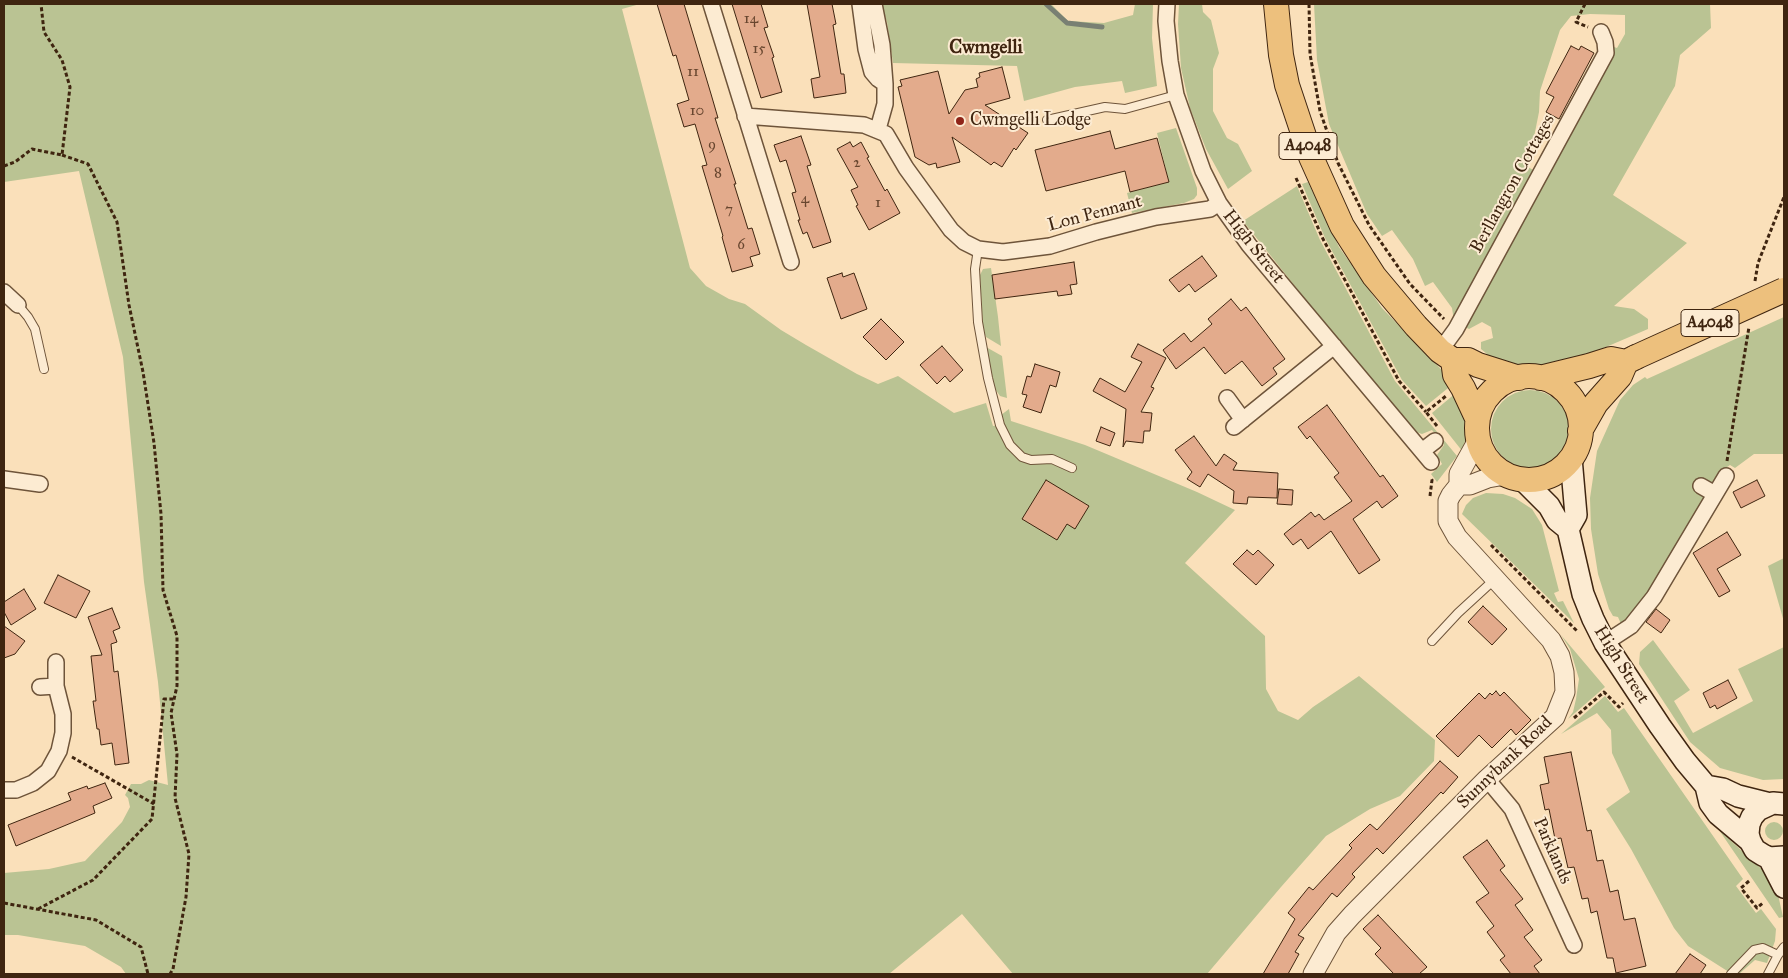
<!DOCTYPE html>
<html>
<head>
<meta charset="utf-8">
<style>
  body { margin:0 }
  #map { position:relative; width:1788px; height:978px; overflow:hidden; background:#fae0ba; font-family:"IM FELL Great Primer",serif }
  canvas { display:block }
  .frame { position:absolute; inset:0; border:5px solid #3f2510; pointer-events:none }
</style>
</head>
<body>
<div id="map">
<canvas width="1788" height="978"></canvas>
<div class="frame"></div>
</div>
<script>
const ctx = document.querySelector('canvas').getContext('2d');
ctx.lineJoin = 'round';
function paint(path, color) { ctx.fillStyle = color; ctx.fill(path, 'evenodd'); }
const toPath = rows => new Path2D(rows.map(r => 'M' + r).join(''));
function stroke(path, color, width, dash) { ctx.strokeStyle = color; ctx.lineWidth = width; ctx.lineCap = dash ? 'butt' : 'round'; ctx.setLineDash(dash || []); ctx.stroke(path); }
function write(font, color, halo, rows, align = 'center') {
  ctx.font = font + ' "IM FELL Great Primer",serif'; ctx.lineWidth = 4; ctx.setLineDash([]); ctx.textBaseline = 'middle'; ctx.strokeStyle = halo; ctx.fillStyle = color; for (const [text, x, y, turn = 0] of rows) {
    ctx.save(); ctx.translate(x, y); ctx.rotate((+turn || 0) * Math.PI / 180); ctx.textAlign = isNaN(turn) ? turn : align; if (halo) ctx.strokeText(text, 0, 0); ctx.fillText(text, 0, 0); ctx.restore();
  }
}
const green = toPath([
  [4,4,640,4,622,9,690,268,706,286,729,299,745,304,781,330,806,345,857,374,878,384,898,376,954,413,986,403,993,426,1000,425,1001,415,1009,409,1011,421,1085,445,1197,492,1235,510,1185,563,1265,636,1266,689,1278,711,1298,720,1313,707,1359,676,1435,740,1434,761,1400,796,1370,809,1326,836,1281,887,1207,974,1013,974,962,914,889,974,126,974,121,967,85,946,18,935,4,935,4,873,49,869,85,861,122,822,130,807,128,798,125,795,131,784,141,784,149,780,168,785,158,682,144,582,123,357,79,171,4,182],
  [881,4,1051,4,1068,21,1104,23,1133,15,1135,4,1153,4,1152,38,1157,86,1125,93,1122,81,1075,87,1024,101,1017,66,893,63,887,22],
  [1179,4,1202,4,1203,12,1211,20,1219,53,1213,69,1213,111,1227,138,1238,144,1252,171,1228,189,1206,149,1190,108,1181,68,1178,24],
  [1314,4,1710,4,1711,28,1680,55,1675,86,1613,195,1687,243,1614,306,1634,309,1648,319,1648,329,1599,350,1601,356,1540,367,1517,366,1485,357,1487,354,1481,349,1481,342,1493,338,1491,327,1482,322,1469,329,1454,321,1452,308,1433,282,1425,286,1413,259,1392,230,1382,236,1367,214,1329,124,1317,60],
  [1590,14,1625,15,1625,34,1617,48,1614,47,1547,178,1528,167,1539,112,1540,91,1560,30,1571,16],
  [1176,128,1197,188,1197,195,1194,199,1184,203,1132,213,1127,193,1169,182,1157,133],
  [1308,182,1339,247,1382,308,1439,367,1453,384,1426,406,1402,380,1325,238,1302,184],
  [1297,186,1320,240,1395,381,1457,456,1437,482,1431,474,1442,464,1437,455,1444,445,1432,430,1422,434,1416,432,1314,310,1243,221],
  [991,268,998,317,1001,346,986,337,983,330,980,275,983,269],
  [1784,317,1784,454,1754,454,1735,468,1730,465,1721,471,1650,590,1633,614,1621,624,1618,617,1613,616,1609,609,1598,574,1591,529,1590,498,1597,451,1620,400,1633,385,1645,377,1647,379],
  [986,347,1002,356,1007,398,1000,396,995,389],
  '1491 429a39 39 0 1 1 78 0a39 39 0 1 1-78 0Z',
  [1457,392,1466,418,1467,431,1463,452,1432,413],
  [1486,493,1503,494,1515,498,1532,509,1542,525,1559,591,1554,593,1558,602,1563,601,1574,623,1462,514,1466,505,1473,498],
  [1784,558,1784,622,1768,566],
  [1561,635,1605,687,1568,719,1573,712,1576,699,1579,679,1570,649],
  [1653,640,1690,690,1674,701,1693,733,1753,701,1738,669,1784,647,1784,779,1763,780,1720,768,1690,742,1639,664,1640,652],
  [1605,696,1618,712,1624,708,1743,879,1736,886,1756,913,1761,909,1776,929,1775,941,1767,963,1755,960,1739,974,1732,974,1688,946,1674,928,1631,849,1606,809,1630,792,1612,753,1611,730,1597,713,1561,734],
  '1765 831a9 9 0 1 1 18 0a9 9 0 1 1-18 0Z',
  [1719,830,1765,872,1777,890,1783,917,1779,918]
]);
const stream = toPath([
  [1046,4,1067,23,1102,27]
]);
const building = toPath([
  [657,4,684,4,711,94,718,118,715,118,736,184,734,184,748,229,752,228,760,254,750,257,753,266,732,272,722,237,723,236,702,166,707,165,695,124,684,127,677,104,689,100,676,55,673,56,657,4],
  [732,4,761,4,768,27,764,28,774,57,772,58,782,92,761,98,732,4],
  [807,4,832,4,836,24,833,25,841,74,844,74,846,93,814,98,811,79,820,77,807,4],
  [1571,46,1579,50,1581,46,1594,53,1559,119,1546,112,1554,97,1546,93,1571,46],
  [1002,67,1010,98,985,105,1028,133,1016,150,1014,148,1002,167,994,162,991,165,952,137,960,162,937,168,936,163,929,165,915,157,898,87,902,86,900,80,938,71,949,114,965,90,978,87,976,79,980,77,979,73,1002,67],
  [1110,131,1115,149,1157,138,1169,182,1130,192,1125,171,1046,191,1035,150,1110,131],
  [801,136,811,165,807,166,831,242,813,248,807,232,803,234,798,220,800,220,792,193,796,192,786,160,780,162,774,145,801,136],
  [850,142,853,147,861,142,869,157,867,158,885,191,887,189,900,213,869,230,856,206,858,205,851,190,858,187,837,149,850,142],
  [1202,256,1217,276,1195,292,1189,284,1179,292,1169,280,1202,256],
  [1074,262,1077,284,1070,285,1072,294,1058,296,1057,291,995,299,992,275,1074,262],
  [842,273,843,277,854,273,867,309,841,319,827,278,842,273],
  [1231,299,1241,311,1246,307,1285,359,1273,368,1277,374,1262,386,1242,361,1225,374,1204,347,1176,369,1163,350,1184,333,1191,342,1212,324,1208,319,1231,299],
  [881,319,904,342,886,360,863,337,881,319],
  [1138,344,1166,358,1151,387,1154,388,1141,412,1152,413,1150,431,1144,431,1143,443,1126,441,1123,447,1126,409,1093,391,1100,378,1125,392,1142,362,1131,357,1138,344],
  [942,346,963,370,950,382,945,376,937,384,920,365,942,346],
  [1035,364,1060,372,1056,387,1050,385,1041,413,1023,407,1027,395,1022,394,1027,376,1031,377,1035,364],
  [1327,405,1380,477,1383,475,1398,496,1382,508,1377,501,1353,519,1380,560,1359,574,1331,531,1308,549,1301,539,1293,545,1284,534,1311,512,1315,517,1319,514,1324,520,1352,501,1334,477,1339,473,1310,436,1307,439,1298,427,1327,405],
  [1101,427,1115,433,1110,446,1096,441,1101,427],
  [1194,436,1216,466,1224,454,1237,463,1233,470,1278,473,1277,498,1248,497,1247,504,1233,503,1234,491,1208,474,1200,487,1187,479,1192,472,1175,450,1194,436],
  [1046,480,1089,506,1075,529,1067,524,1057,540,1022,519,1046,480],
  [1757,480,1765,496,1741,508,1733,492,1757,480],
  [1279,489,1293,490,1292,505,1277,504,1279,489],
  [1727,532,1741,555,1717,569,1730,591,1719,597,1693,553,1727,532],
  [1247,550,1253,555,1258,550,1274,565,1256,585,1233,564,1247,550],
  [58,575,90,591,76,618,44,603,58,575],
  [24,589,36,609,11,625,4,612,4,602,24,589],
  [1483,606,1507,629,1492,645,1468,622,1483,606],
  [112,608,120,628,113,631,117,642,111,644,114,672,118,671,129,763,115,765,112,743,101,745,99,729,97,729,93,701,96,701,91,656,102,655,88,617,112,608],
  [1656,609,1670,620,1661,633,1646,622,1656,609],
  [4,626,25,641,15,654,4,658,4,626],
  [1728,680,1737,698,1717,709,1715,705,1710,708,1703,693,1728,680],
  [1496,691,1500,696,1504,692,1531,720,1516,735,1511,729,1492,748,1479,735,1458,757,1436,736,1479,693,1485,699,1490,693,1492,695,1496,691],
  [1571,752,1587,831,1591,830,1597,861,1603,860,1610,892,1618,890,1624,920,1635,918,1646,966,1616,973,1613,958,1607,958,1597,911,1591,913,1588,898,1582,899,1574,867,1568,868,1561,838,1555,839,1549,809,1545,810,1540,785,1549,783,1544,757,1571,752],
  [1440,761,1458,777,1443,794,1441,792,1383,854,1377,848,1352,874,1355,877,1337,897,1332,893,1298,935,1304,938,1295,952,1299,954,1288,974,1263,974,1295,919,1288,913,1309,887,1313,890,1352,848,1349,845,1370,824,1377,830,1440,761],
  [105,783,112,798,93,806,95,813,16,846,8,825,71,800,68,793,87,786,88,789,105,783],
  [1487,840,1505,866,1500,870,1523,899,1515,905,1533,930,1524,937,1542,960,1534,966,1540,974,1511,974,1500,960,1505,956,1487,932,1494,926,1476,902,1489,893,1463,857,1487,840],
  [1378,915,1427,967,1419,974,1394,974,1375,954,1381,948,1363,929,1378,915],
  [1690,954,1706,965,1700,974,1675,974,1690,954]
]);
const path = toPath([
  [1309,4,1310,54,1320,111,1338,163,1369,225,1410,284,1444,319],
  [1585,4,1576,22,1588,27],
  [62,155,88,164,117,222,129,305,143,372,154,443,161,514,163,590,177,636,177,686,171,713,177,754,175,798,189,854,186,897,173,969,170,974],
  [4,166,15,162,32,149,62,155,70,87,62,60,44,32,41,4],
  [1296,178,1323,239,1399,381,1426,412],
  [1755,281,1758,263,1784,197],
  [1437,426,1426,412,1446,396],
  [1727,461,1749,327],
  [1430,496,1432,480,1431,478],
  [1491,545,1577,631],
  [1574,718,1604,692,1619,707,1623,703],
  [72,757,154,804],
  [1749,881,1741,888,1757,908,1764,902],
  [4,903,96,920,141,947,148,974],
  [38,909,93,880,152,819,164,699,174,699]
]);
const service = toPath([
  [1047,120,1105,107,1125,109,1176,95],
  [978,249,975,269,978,322,988,378,1000,425,1010,445,1022,457,1031,460,1052,459,1072,468],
  [18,305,28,317,35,329,44,369],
  [1432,641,1458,613,1495,579],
  [1731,974,1754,950,1763,948,1778,955],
  [1768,974,1778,955,1784,947]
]);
const minor = toPath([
  [711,4,791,262],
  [860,4,866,49,872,72,878,79,885,84,885,104,878,129],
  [874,4,882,45,885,84],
  [1167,4,1166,21,1170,61,1176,95,1203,171,1219,203,1249,245,1431,462],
  [745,116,864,125,886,134,906,168,951,230,964,242,978,249,1003,252,1050,246,1096,232,1156,217,1210,209,1219,203],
  [4,292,18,305],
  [1440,351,1456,329,1606,53,1605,42,1601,32],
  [1227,398,1243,420],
  [1234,427,1334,346],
  [1422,451,1435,441],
  [4,479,40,484],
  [1701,486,1715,494],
  [1605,643,1631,626,1654,597,1726,476],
  [40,687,56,686],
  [1487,779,1512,809,1574,945],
  [4,790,16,790,33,783,48,771,59,751,63,733,63,714,56,686,56,662]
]);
const tertiary = toPath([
  [1459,485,1470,485,1488,478,1505,475],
  [1313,974,1336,933,1352,915,1487,779,1555,717,1565,692,1564,672,1560,656,1551,640,1457,537,1448,521,1448,501,1451,495,1459,485,1459,474,1478,440]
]);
const secondary = toPath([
  [1523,480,1549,506,1557,520,1568,529,1583,594,1593,619,1605,643,1660,726,1685,761,1706,786,1710,803,1718,814,1750,841],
  [1568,529,1576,515,1571,458],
  [1706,786,1723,789,1738,796,1770,804],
  [1784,804,1773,803,1758,810,1752,817,1749,824,1748,834,1750,841,1755,850,1763,855,1769,858,1784,857],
  [1769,858,1784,887]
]);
const primary = toPath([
  [1276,4,1281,55,1287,85,1311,157,1342,226,1374,276,1416,326,1440,351,1453,360,1468,360,1478,365,1519,378],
  [1453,360,1455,375,1463,388,1477,418],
  '1477 428a52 52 0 1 1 104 0a52 52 0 1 1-104 0Z',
  [1540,378,1589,366,1611,359,1626,362],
  [1580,431,1596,403,1620,376,1626,362,1636,357]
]);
const primaryBridge = toPath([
  [1636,357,1784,290]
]);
const markers = [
  [960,121,5,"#8f2418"]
];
const numberNames = [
  ["14",751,19],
  ["15",759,49],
  ["11",693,72],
  ["10",697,111],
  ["9",712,145],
  ["2",857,163],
  ["8",718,173],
  ["4",805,199],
  ["1",878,203],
  ["7",729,210],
  ["6",741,245]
];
const shields = [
  [1308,146,58],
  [1710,323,58]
];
const shieldNames = [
  ["A4048",1308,146],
  ["A4048",1710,323]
];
const poiNames = [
  ["Cwmgelli Lodge",970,121]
];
const streetNames = [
  ["Berllangron Cottages",1513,184,-61],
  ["Lon Pennant",1095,214,-15],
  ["High Street",1253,247,52],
  ["High Street",1621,665,58],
  ["Sunnybank Road",1505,763,-44],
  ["Parklands",1552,851,66]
];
const neighbourhoodNames = [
  ["Cwmgelli",986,48]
];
paint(green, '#bac393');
stroke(stream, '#798073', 5);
paint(building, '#e3ab8c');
stroke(building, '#3f2510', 1);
stroke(service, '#6e543a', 10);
stroke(minor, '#6e543a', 18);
stroke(tertiary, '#6e543a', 21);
stroke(secondary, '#3f2510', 24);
stroke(primary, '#3f2510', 26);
stroke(path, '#3f2510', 3, [4, 2.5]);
stroke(service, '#fcebd2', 8);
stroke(minor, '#fcebd2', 15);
stroke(tertiary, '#fcebd2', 19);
stroke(secondary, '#fcebd2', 21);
stroke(primary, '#edc07d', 24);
stroke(primaryBridge, '#3f2510', 26, []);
stroke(primaryBridge, '#edc07d', 24);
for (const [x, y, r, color] of markers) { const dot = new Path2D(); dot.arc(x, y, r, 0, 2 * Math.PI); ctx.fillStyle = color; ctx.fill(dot); stroke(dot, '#fcebd2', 2); }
write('15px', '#68462f', null, numberNames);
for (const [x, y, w] of shields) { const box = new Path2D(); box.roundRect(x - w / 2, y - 13.5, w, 27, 4); ctx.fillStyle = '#fcebd2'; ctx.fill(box); stroke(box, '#3f2510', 1); }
write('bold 16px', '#3f2510', null, shieldNames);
write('18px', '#3f2510', '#fcebd2', poiNames, 'left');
write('18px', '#3f2510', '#fcebd2', streetNames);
write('bold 19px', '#3f2510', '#fcebd2', neighbourhoodNames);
</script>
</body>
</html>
